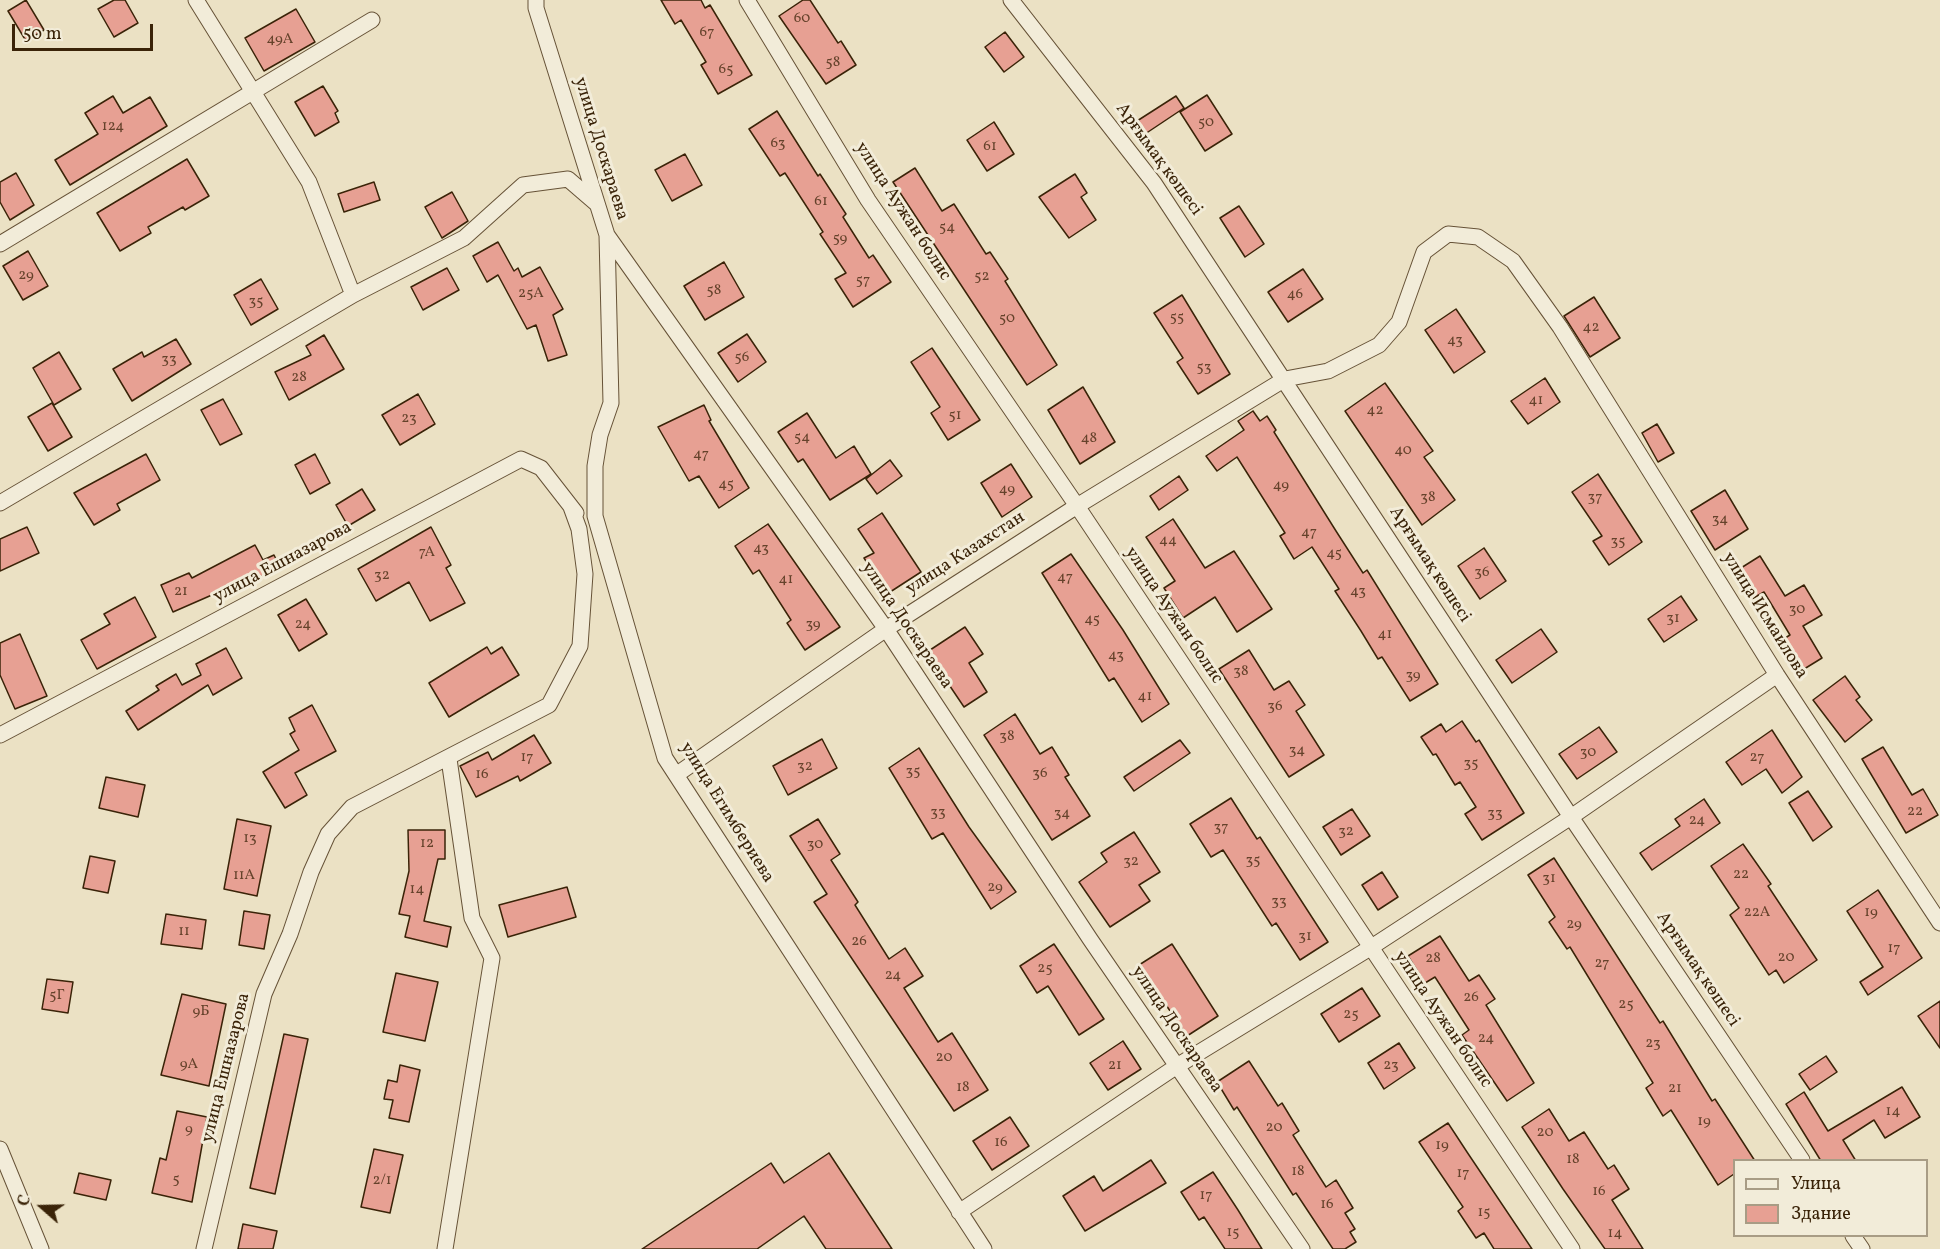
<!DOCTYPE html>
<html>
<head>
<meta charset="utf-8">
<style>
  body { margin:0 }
  #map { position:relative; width:1940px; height:1249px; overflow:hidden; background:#ebe1c4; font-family:Vollkorn,serif }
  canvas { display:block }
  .legend { position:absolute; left:1733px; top:1159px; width:195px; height:78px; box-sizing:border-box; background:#f2ecd9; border:2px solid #a89c85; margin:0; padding:8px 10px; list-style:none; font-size:18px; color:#3a2308 }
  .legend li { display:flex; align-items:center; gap:12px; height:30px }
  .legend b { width:30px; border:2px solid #a89c85 }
  .north { position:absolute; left:12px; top:1177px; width:60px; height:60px; -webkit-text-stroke:4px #f2ecd9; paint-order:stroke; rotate:290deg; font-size:16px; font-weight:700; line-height:24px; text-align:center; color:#3a2308 }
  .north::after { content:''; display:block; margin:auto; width:21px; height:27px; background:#3a2308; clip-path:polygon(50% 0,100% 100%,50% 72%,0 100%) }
  .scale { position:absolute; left:12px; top:24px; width:141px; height:27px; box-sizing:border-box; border:3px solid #3a2308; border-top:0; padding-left:8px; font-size:18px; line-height:21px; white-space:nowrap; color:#3a2308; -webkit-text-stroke:4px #f2ecd9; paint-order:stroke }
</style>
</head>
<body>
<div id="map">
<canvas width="1940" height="1249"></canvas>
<ul class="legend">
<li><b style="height:8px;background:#f2ecd9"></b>Улица</li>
<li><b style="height:16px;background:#e7a093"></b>Здание</li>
</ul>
<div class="north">С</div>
<div class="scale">50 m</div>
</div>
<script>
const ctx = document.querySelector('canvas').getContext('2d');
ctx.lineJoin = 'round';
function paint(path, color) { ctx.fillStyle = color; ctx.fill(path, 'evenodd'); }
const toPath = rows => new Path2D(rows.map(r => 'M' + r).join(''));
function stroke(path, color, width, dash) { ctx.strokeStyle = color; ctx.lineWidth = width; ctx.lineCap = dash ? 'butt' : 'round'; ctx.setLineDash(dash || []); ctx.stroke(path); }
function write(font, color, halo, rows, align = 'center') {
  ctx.font = font + ' Vollkorn,serif'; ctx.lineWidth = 6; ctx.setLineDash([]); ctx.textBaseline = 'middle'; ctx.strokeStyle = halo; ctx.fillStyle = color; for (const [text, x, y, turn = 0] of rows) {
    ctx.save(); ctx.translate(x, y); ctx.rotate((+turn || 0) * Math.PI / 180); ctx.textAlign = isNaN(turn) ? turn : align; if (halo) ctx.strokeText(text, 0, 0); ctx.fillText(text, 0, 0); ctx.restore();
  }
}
const building = toPath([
  [26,0,44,30,26,41,8,11,26,0],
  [114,0,125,0,138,23,114,37,98,9,114,0],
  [661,0,701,0,705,8,710,5,752,75,718,94,701,65,706,62,681,20,675,24,661,0],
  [803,0,810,0,838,43,841,41,856,65,826,84,779,16,803,0],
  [296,9,315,42,264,71,245,38,296,9],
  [1005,32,1024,57,1004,72,985,47,1005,32],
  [323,86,338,111,335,113,339,122,315,136,295,102,323,86],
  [1207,95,1232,134,1205,151,1180,112,1207,95],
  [113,96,123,113,150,97,167,126,70,185,55,160,98,134,85,113,113,96],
  [1176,96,1184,108,1145,134,1137,121,1176,96],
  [777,111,818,176,820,174,846,214,843,217,869,258,873,255,891,282,853,307,835,279,846,273,820,234,823,232,785,173,780,176,749,129,777,111],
  [994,122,1014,154,987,171,967,140,994,122],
  [685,154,702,185,672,201,655,170,685,154],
  [187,159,209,196,185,210,183,207,148,227,151,233,120,251,97,213,187,159],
  [915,168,942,211,954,204,986,254,990,252,1008,279,1005,281,1057,365,1027,385,893,182,915,168],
  [16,173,34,205,10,220,0,202,0,182,16,173],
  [1075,174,1087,193,1081,197,1096,220,1069,238,1039,197,1075,174],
  [374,182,380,200,344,212,338,194,374,182],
  [452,192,468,221,442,238,425,207,452,192],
  [1239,206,1264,244,1245,257,1220,218,1239,206],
  [498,242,514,271,518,268,522,277,540,267,563,309,553,315,567,355,548,361,536,325,527,329,498,275,487,282,473,256,498,242],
  [28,251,48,286,23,300,3,266,28,251],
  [724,262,744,297,705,320,684,286,724,262],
  [447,268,459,290,423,310,411,287,447,268],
  [1303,269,1323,299,1288,322,1268,292,1303,269],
  [261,279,278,309,251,325,234,295,261,279],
  [1182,295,1230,374,1198,394,1177,362,1183,358,1154,313,1182,295],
  [1594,297,1620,338,1590,357,1564,316,1594,297],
  [1456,309,1485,352,1454,373,1425,330,1456,309],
  [747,334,766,362,738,382,718,353,747,334],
  [324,335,344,369,289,400,275,372,311,355,306,346,324,335],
  [176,339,191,364,132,401,113,369,142,352,144,357,176,339],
  [932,348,980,420,948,440,931,413,940,407,911,362,932,348],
  [59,352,81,389,54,405,33,368,59,352],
  [1545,378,1560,402,1528,424,1511,401,1545,378],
  [1385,383,1433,451,1424,457,1455,500,1422,525,1345,411,1385,383],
  [1083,387,1115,442,1080,464,1048,410,1083,387],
  [418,394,435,424,400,445,382,415,418,394],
  [223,399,242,434,220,445,201,410,223,399],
  [52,403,72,437,48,451,28,417,52,403],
  [704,405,711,420,709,421,749,488,719,508,699,476,689,481,658,427,704,405],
  [1253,411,1260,421,1267,416,1276,430,1274,432,1336,531,1363,573,1367,570,1438,684,1410,701,1382,657,1378,659,1361,631,1335,591,1339,589,1312,547,1294,559,1280,536,1285,533,1237,457,1217,471,1206,456,1244,430,1238,421,1253,411],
  [807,413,836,458,854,446,871,474,830,500,803,459,798,462,778,432,807,413],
  [1657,424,1674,453,1658,462,1642,433,1657,424],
  [146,454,160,480,117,504,120,510,94,525,74,493,146,454],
  [315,454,330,483,310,494,295,465,315,454],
  [890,460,902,476,877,494,866,479,890,460],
  [1011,464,1032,497,1002,517,981,483,1011,464],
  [1598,474,1642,542,1609,565,1593,541,1602,536,1572,492,1598,474],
  [1179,476,1188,490,1159,510,1150,496,1179,476],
  [362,489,375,510,348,526,336,505,362,489],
  [1725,490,1748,529,1715,550,1691,511,1725,490],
  [882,513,921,572,887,594,864,558,874,553,858,529,882,513],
  [1173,519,1205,568,1234,551,1272,609,1237,632,1215,597,1183,618,1164,588,1175,581,1146,537,1173,519],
  [768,524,840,627,805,650,787,623,791,620,759,570,753,574,735,546,768,524],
  [27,527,39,553,0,571,0,539,27,527],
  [431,527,451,565,446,568,465,603,430,621,409,582,376,601,358,569,431,527],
  [255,545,263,560,274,555,280,567,224,596,221,591,173,612,161,585,189,573,192,578,255,545],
  [1484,548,1506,581,1480,599,1458,566,1484,548],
  [1071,554,1123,630,1169,704,1142,722,1114,678,1109,681,1042,573,1071,554],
  [1760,556,1785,596,1804,585,1822,615,1803,626,1822,658,1796,674,1777,643,1790,635,1764,592,1750,600,1733,573,1760,556],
  [1681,596,1697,620,1664,642,1648,619,1681,596],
  [135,597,156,637,97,669,81,640,110,624,104,614,135,597],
  [306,599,327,634,299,651,278,615,306,599],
  [965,627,983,654,969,663,987,692,964,707,927,652,965,627],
  [1541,629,1557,652,1512,683,1496,660,1541,629],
  [20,634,47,696,15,709,0,675,0,643,20,634],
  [487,647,491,654,502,647,519,675,449,717,429,683,487,647],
  [226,648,242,678,213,695,208,685,138,730,126,711,159,690,156,686,176,674,182,685,201,675,196,664,226,648],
  [1249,650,1274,690,1289,681,1305,705,1296,711,1324,755,1289,777,1219,669,1249,650],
  [1845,676,1860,697,1856,700,1872,720,1845,742,1813,700,1845,676],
  [312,705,336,751,295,773,307,795,285,808,263,772,299,750,290,734,295,731,289,718,312,705],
  [1015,714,1040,754,1052,747,1069,775,1065,777,1090,816,1052,840,984,735,1015,714],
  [1462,721,1476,742,1479,740,1524,813,1482,840,1465,814,1476,807,1460,782,1455,785,1436,754,1433,755,1421,737,1441,724,1446,732,1462,721],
  [1599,727,1617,752,1577,779,1559,754,1599,727],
  [1772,730,1802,777,1782,793,1766,769,1742,785,1726,762,1772,730],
  [534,735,551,763,520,781,518,776,476,797,460,766,488,752,492,760,534,735],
  [822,739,837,768,788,795,773,766,822,739],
  [1180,740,1190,753,1134,791,1124,777,1180,740],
  [1883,747,1912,795,1923,789,1938,815,1906,833,1862,759,1883,747],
  [919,748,969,827,1016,892,991,909,943,833,932,839,889,768,919,748],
  [106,777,145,785,138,817,99,808,106,777],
  [1808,791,1832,827,1813,841,1789,803,1808,791],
  [1231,798,1257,839,1260,837,1328,942,1300,960,1276,923,1272,926,1223,850,1211,857,1190,824,1231,798],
  [1704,799,1720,823,1652,870,1640,853,1680,826,1675,819,1704,799],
  [1352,809,1370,836,1341,855,1323,827,1352,809],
  [237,819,271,826,257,896,224,889,237,819],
  [818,819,840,854,831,860,858,902,855,905,889,959,905,948,923,976,904,988,938,1042,952,1033,988,1090,954,1111,814,902,827,894,790,836,818,819],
  [408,830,445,830,445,859,438,859,424,921,451,927,447,947,405,937,410,916,399,914,409,871,408,830],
  [1134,832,1160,872,1139,885,1150,901,1110,927,1079,882,1107,862,1101,853,1134,832],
  [1743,844,1771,884,1768,886,1817,960,1784,983,1776,970,1769,975,1730,915,1739,908,1711,866,1743,844],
  [90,856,115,861,108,893,83,888,90,856],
  [1554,858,1660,1023,1663,1021,1712,1101,1715,1099,1755,1161,1734,1161,1734,1174,1718,1185,1671,1110,1663,1116,1646,1088,1653,1083,1570,947,1567,949,1549,922,1555,917,1528,875,1554,858],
  [1382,872,1398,897,1378,910,1362,885,1382,872],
  [567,887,576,917,508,937,499,905,567,887],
  [1878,890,1922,958,1868,995,1860,982,1883,967,1847,911,1878,890],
  [244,911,270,915,264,949,239,945,244,911],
  [166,914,206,920,202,949,161,944,166,914],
  [1440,936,1469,981,1479,975,1495,999,1486,1005,1534,1083,1507,1101,1462,1035,1469,1030,1435,977,1425,983,1408,956,1440,936],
  [1054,944,1104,1019,1079,1035,1048,986,1037,993,1020,966,1054,944],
  [1172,944,1218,1016,1187,1036,1139,965,1172,944],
  [396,973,438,982,425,1041,383,1032,396,973],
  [47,979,73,982,68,1013,42,1009,47,979],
  [1362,988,1380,1016,1339,1042,1321,1014,1362,988],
  [182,994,226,1004,209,1086,161,1075,182,994],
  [1940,1001,1940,1048,1918,1016,1940,1001],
  [284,1034,308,1039,275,1194,250,1188,284,1034],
  [1123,1041,1141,1069,1108,1090,1090,1063,1123,1041],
  [1399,1043,1415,1068,1384,1089,1368,1063,1399,1043],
  [1826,1056,1837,1072,1810,1090,1799,1074,1826,1056],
  [1249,1061,1278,1106,1282,1103,1299,1131,1293,1135,1326,1187,1336,1180,1353,1208,1345,1213,1355,1229,1350,1232,1356,1242,1345,1249,1333,1249,1296,1193,1293,1195,1237,1107,1234,1110,1217,1082,1249,1061],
  [400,1065,420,1070,409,1122,389,1118,393,1100,384,1099,388,1080,397,1082,400,1065],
  [1902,1087,1920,1117,1885,1138,1874,1120,1843,1140,1856,1161,1821,1161,1786,1104,1804,1092,1828,1131,1902,1087],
  [1549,1109,1569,1141,1584,1132,1608,1169,1614,1165,1629,1189,1612,1200,1643,1249,1605,1249,1563,1189,1522,1127,1549,1109],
  [177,1111,207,1117,192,1202,152,1193,160,1158,166,1160,177,1111],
  [1010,1117,1029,1146,992,1170,973,1141,1010,1117],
  [1448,1123,1467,1152,1532,1249,1494,1249,1484,1233,1476,1238,1458,1211,1463,1207,1419,1142,1448,1123],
  [374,1149,403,1155,390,1213,361,1207,374,1149],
  [829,1153,892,1249,826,1249,804,1216,757,1249,642,1249,771,1163,784,1183,829,1153],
  [1151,1160,1166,1183,1085,1231,1063,1196,1094,1176,1103,1191,1151,1160],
  [1213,1172,1238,1210,1262,1249,1225,1249,1204,1217,1199,1220,1181,1192,1213,1172],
  [79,1173,111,1180,106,1200,74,1193,79,1173],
  [243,1224,277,1231,273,1249,238,1249,243,1224]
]);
const street = toPath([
  [196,0,309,182,353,295],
  [536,0,536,8,607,235,886,629,1090,939,1302,1249],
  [747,0,868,200,1077,506,1572,1249],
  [1011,0,1154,183,1571,817,1802,1160],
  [607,235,611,403,600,435,595,466,595,516,665,758,984,1249],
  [0,244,372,20],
  [0,503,353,295,464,238,523,185,568,179,597,204],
  [0,735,521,459,541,468,576,513],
  [676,775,886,629,1077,506,1285,379,1328,371,1379,345,1399,322,1424,252,1448,234,1478,237,1513,261,1560,327,1777,675,1940,923],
  [0,1149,41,1249],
  [959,1212,1177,1066,1370,948,1571,817,1777,675],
  [1853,1236,1862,1249],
  [204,1249,264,994,290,934,311,872,328,834,352,807,549,705,580,646,585,574,579,529,571,507],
  [445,1249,492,958,472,918,449,759]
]);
const numberNames = [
  ["60",802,19],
  ["67",707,33],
  ["49А",280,40],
  ["58",833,63],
  ["65",726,70],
  ["50",1206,123],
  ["124",113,127],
  ["63",778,144],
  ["61",990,147],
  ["61",821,202],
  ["54",947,228],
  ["59",840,239],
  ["29",26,276],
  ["52",982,277],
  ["57",863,281],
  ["58",714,291],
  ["25А",531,294],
  ["46",1295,295],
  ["35",256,302],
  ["55",1177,318],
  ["50",1007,319],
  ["42",1591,328],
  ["43",1455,341],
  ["56",742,358],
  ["33",169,360],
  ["53",1204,368],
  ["28",299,378],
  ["41",1536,401],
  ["42",1375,411],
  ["51",955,416],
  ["23",409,419],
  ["54",802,438],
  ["48",1089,439],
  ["40",1403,451],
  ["47",701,455],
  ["45",726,485],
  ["49",1281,486],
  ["49",1007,490],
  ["38",1428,498],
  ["37",1595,498],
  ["34",1720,520],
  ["47",1309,533],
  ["44",1168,541],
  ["35",1618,542],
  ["43",761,549],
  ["7А",427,553],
  ["45",1334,554],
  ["36",1482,573],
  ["32",382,576],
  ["47",1065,578],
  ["41",786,580],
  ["21",181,592],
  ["43",1358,592],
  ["30",1797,610],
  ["31",1673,619],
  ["45",1092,620],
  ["24",303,625],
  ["39",813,625],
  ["41",1385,635],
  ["43",1116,656],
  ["38",1241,672],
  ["39",1413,676],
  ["41",1145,697],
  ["36",1275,707],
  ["38",1007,737],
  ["34",1297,751],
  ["30",1588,753],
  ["17",527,758],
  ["27",1757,758],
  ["35",1471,764],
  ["32",805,767],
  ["35",913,772],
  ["36",1040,774],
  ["16",482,775],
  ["22",1915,812],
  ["33",938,813],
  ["34",1062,814],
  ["33",1495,814],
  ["24",1697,821],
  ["37",1221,828],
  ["32",1346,832],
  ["13",250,839],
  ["12",427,844],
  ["30",815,845],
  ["35",1253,861],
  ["32",1131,862],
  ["22",1741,875],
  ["11А",244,876],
  ["31",1549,879],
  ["29",995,888],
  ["14",417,890],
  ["33",1279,902],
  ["22А",1757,913],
  ["19",1871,913],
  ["29",1574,925],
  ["11",184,932],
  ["31",1305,937],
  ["26",859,942],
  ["17",1894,949],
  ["20",1786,958],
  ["28",1433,959],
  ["27",1602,964],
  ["25",1045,969],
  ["24",893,976],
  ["5Г",57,996],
  ["26",1471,998],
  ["25",1626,1005],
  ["9Б",201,1012],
  ["25",1351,1015],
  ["24",1486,1039],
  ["23",1653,1044],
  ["20",944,1058],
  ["9А",189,1065],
  ["21",1115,1066],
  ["23",1391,1066],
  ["18",963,1088],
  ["21",1675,1089],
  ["14",1893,1112],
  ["19",1704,1122],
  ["20",1274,1128],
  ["9",189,1130],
  ["20",1545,1133],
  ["16",1001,1143],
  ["19",1442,1146],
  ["18",1573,1160],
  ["18",1298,1172],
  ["17",1463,1174],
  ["5",176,1180],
  ["2/1",382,1181],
  ["16",1599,1192],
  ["17",1206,1196],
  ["16",1327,1205],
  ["15",1484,1213],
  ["15",1233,1233],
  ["14",1615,1234]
];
const streetNames = [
  ["улица Доскараева",600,149,73],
  ["Арғымақ көшесі",1158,160,54],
  ["улица Аужан болис",902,212,57],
  ["улица Казахстан",966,554,-33],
  ["улица Ешназарова",283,563,-28],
  ["Арғымақ көшесі",1429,565,57],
  ["улица Аужан болис",1173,616,56],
  ["улица Исмаилова",1764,616,58],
  ["улица Доскараева",906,626,56],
  ["улица Егимбериева",726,813,58],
  ["Арғымақ көшесі",1697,970,56],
  ["улица Аужан болис",1442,1020,56],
  ["улица Доскараева",1176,1030,56],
  ["улица Ешназарова",227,1068,-76]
];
paint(building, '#e7a093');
stroke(building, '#3a2308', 1.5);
stroke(street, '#665237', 17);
stroke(street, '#f2ecd9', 15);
write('15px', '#65422b', null, numberNames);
write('18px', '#3a2308', '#f2ecd9', streetNames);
</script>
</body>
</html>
